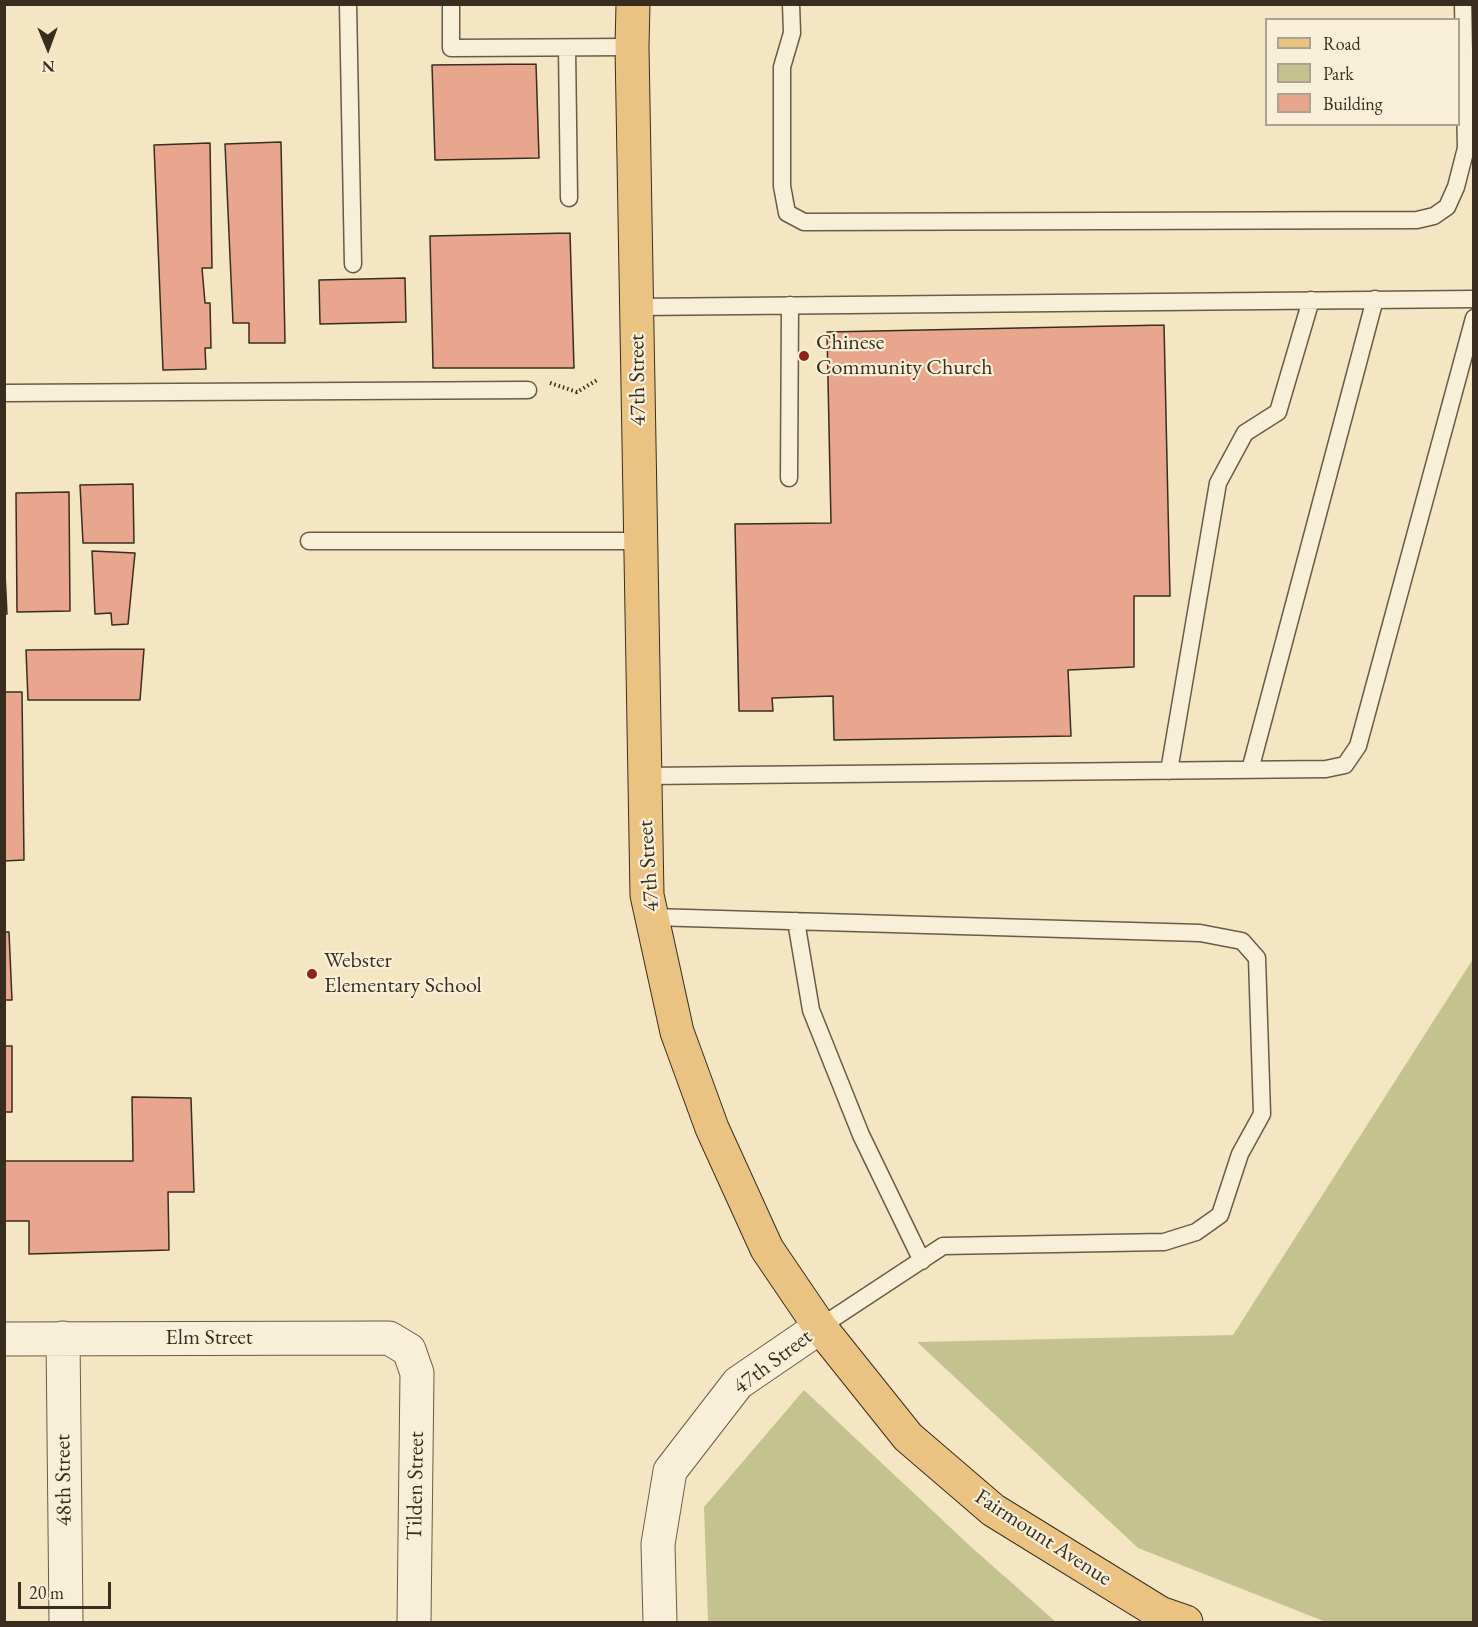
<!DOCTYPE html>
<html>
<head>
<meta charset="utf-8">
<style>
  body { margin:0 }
  #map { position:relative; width:1478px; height:1627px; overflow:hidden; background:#f5e6c3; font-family:"EB Garamond",serif }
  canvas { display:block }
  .frame { position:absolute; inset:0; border:6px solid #392d1f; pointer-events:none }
  .legend { position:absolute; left:1265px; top:18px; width:195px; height:108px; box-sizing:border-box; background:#f8efd8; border:2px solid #aca18e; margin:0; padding:8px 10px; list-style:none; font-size:18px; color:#392d1f }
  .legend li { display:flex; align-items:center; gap:12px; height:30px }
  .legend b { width:30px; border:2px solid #aca18e }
  .north { position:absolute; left:18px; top:18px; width:60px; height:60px; -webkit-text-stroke:4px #f8efd8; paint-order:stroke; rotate:179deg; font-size:16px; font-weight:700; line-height:24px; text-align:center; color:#392d1f }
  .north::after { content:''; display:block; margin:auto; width:21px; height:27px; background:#392d1f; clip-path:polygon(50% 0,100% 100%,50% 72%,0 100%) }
  .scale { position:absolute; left:18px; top:1582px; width:93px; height:27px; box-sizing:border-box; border:3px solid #392d1f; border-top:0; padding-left:8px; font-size:18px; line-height:21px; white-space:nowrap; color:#392d1f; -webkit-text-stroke:4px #f8efd8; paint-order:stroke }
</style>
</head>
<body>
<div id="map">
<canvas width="1478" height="1627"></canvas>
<div class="frame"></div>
<ul class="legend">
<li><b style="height:8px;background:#eac382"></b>Road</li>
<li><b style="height:16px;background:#c4c38f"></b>Park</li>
<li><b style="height:16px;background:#e8a68e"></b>Building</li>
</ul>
<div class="north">N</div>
<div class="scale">20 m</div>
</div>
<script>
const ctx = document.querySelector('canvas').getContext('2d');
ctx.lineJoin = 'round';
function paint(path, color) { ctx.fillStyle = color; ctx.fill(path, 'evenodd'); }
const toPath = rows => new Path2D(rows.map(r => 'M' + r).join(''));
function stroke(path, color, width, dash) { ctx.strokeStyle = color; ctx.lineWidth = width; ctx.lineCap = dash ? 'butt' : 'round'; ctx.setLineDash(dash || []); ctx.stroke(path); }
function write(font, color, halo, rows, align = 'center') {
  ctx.font = font + ' "EB Garamond",serif'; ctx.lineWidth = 4.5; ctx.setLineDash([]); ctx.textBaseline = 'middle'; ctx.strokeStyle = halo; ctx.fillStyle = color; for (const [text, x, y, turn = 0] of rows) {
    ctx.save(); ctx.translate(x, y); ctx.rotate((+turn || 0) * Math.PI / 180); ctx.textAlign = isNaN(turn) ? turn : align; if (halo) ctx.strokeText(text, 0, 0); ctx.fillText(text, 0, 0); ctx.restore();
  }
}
const green = toPath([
  [1473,959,1473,1622,1326,1622,1138,1548,917,1342,1233,1335],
  [804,1390,969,1545,1056,1622,708,1622,704,1507]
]);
const building = toPath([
  [536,64,539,158,435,160,432,65,536,64],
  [281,142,285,343,249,343,249,323,233,323,225,144,281,142],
  [210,143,212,268,202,268,205,303,210,303,211,348,205,348,206,369,163,370,154,145,210,143],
  [570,233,574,368,433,368,430,236,570,233],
  [405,278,406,322,320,324,319,280,405,278],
  [1164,325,1170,596,1134,596,1134,667,1068,670,1071,736,834,740,833,696,772,698,773,711,739,711,735,524,831,523,827,332,1164,325],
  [133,484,134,543,83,543,80,485,133,484],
  [69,492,70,611,17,612,16,493,69,492],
  [92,551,135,553,128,624,112,625,111,613,95,614,92,551],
  [4,553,7,614,4,614,4,553],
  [144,649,140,700,28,700,26,650,144,649],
  [4,692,22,692,24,860,4,861,4,692],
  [4,932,9,932,12,1000,4,1000,4,932],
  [4,1046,12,1046,12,1112,4,1112,4,1046],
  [132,1097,191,1098,194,1192,168,1192,169,1250,29,1254,29,1221,4,1221,4,1161,133,1161,132,1097]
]);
const path = toPath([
  [550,383,577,392,597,380]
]);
const lane = toPath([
  [348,4,353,264],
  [451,4,451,48,632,47],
  [791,4,792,33,782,67,782,186,787,213,804,222,1417,220,1434,216,1447,207,1456,187,1466,148,1463,4],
  [567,48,569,198],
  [637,307,1474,299],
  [4,393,528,390],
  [789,478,790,305],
  [309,541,641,541],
  [1250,770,1375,299],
  [1169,771,1218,483,1245,433,1278,412,1311,300],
  [645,776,1326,769,1345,765,1358,746,1474,318],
  [652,917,1200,933,1242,941,1257,958,1262,1114,1240,1154,1220,1215,1196,1232,1164,1242,943,1246,820,1327],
  [796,921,811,1010,861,1135,922,1261]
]);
const street = toPath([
  [63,1338,66,1622],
  [4,1339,389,1338,409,1350,417,1373,414,1622],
  [660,1622,658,1544,670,1471,738,1383,820,1327]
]);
const primary = toPath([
  [633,4,632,47,647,895,677,1032,712,1128,767,1249,820,1327,908,1437,993,1510,1160,1613,1186,1622]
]);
const markers = [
  [804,356,6,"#8f2418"],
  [312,974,6,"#8f2418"]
];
const poiNames = [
  ["Chinese",816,343],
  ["Community Church",816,368],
  ["Webster",324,961],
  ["Elementary School",324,986]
];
const streetNames = [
  ["47th Street",638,380,-91],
  ["47th Street",649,866,-94],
  ["Elm Street",209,1338],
  ["47th Street",773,1362,-37],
  ["48th Street",64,1480,-91],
  ["Tilden Street",416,1486,-89],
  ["Fairmount Avenue",1043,1538,33]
];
paint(green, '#c4c38f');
paint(building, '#e8a68e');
stroke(building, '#392d1f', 1.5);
stroke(lane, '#685b48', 19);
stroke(street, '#685b48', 35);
stroke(primary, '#392d1f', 35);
stroke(path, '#392d1f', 4, [1.5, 3]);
stroke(lane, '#f8efd8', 16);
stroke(street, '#f8efd8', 33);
stroke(primary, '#eac382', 33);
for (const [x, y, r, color] of markers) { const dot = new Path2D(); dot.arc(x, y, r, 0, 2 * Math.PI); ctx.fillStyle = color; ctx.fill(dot); stroke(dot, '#f8efd8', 2); }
write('22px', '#392d1f', '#f8efd8', poiNames, 'left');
write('22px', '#392d1f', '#f8efd8', streetNames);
</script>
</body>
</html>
